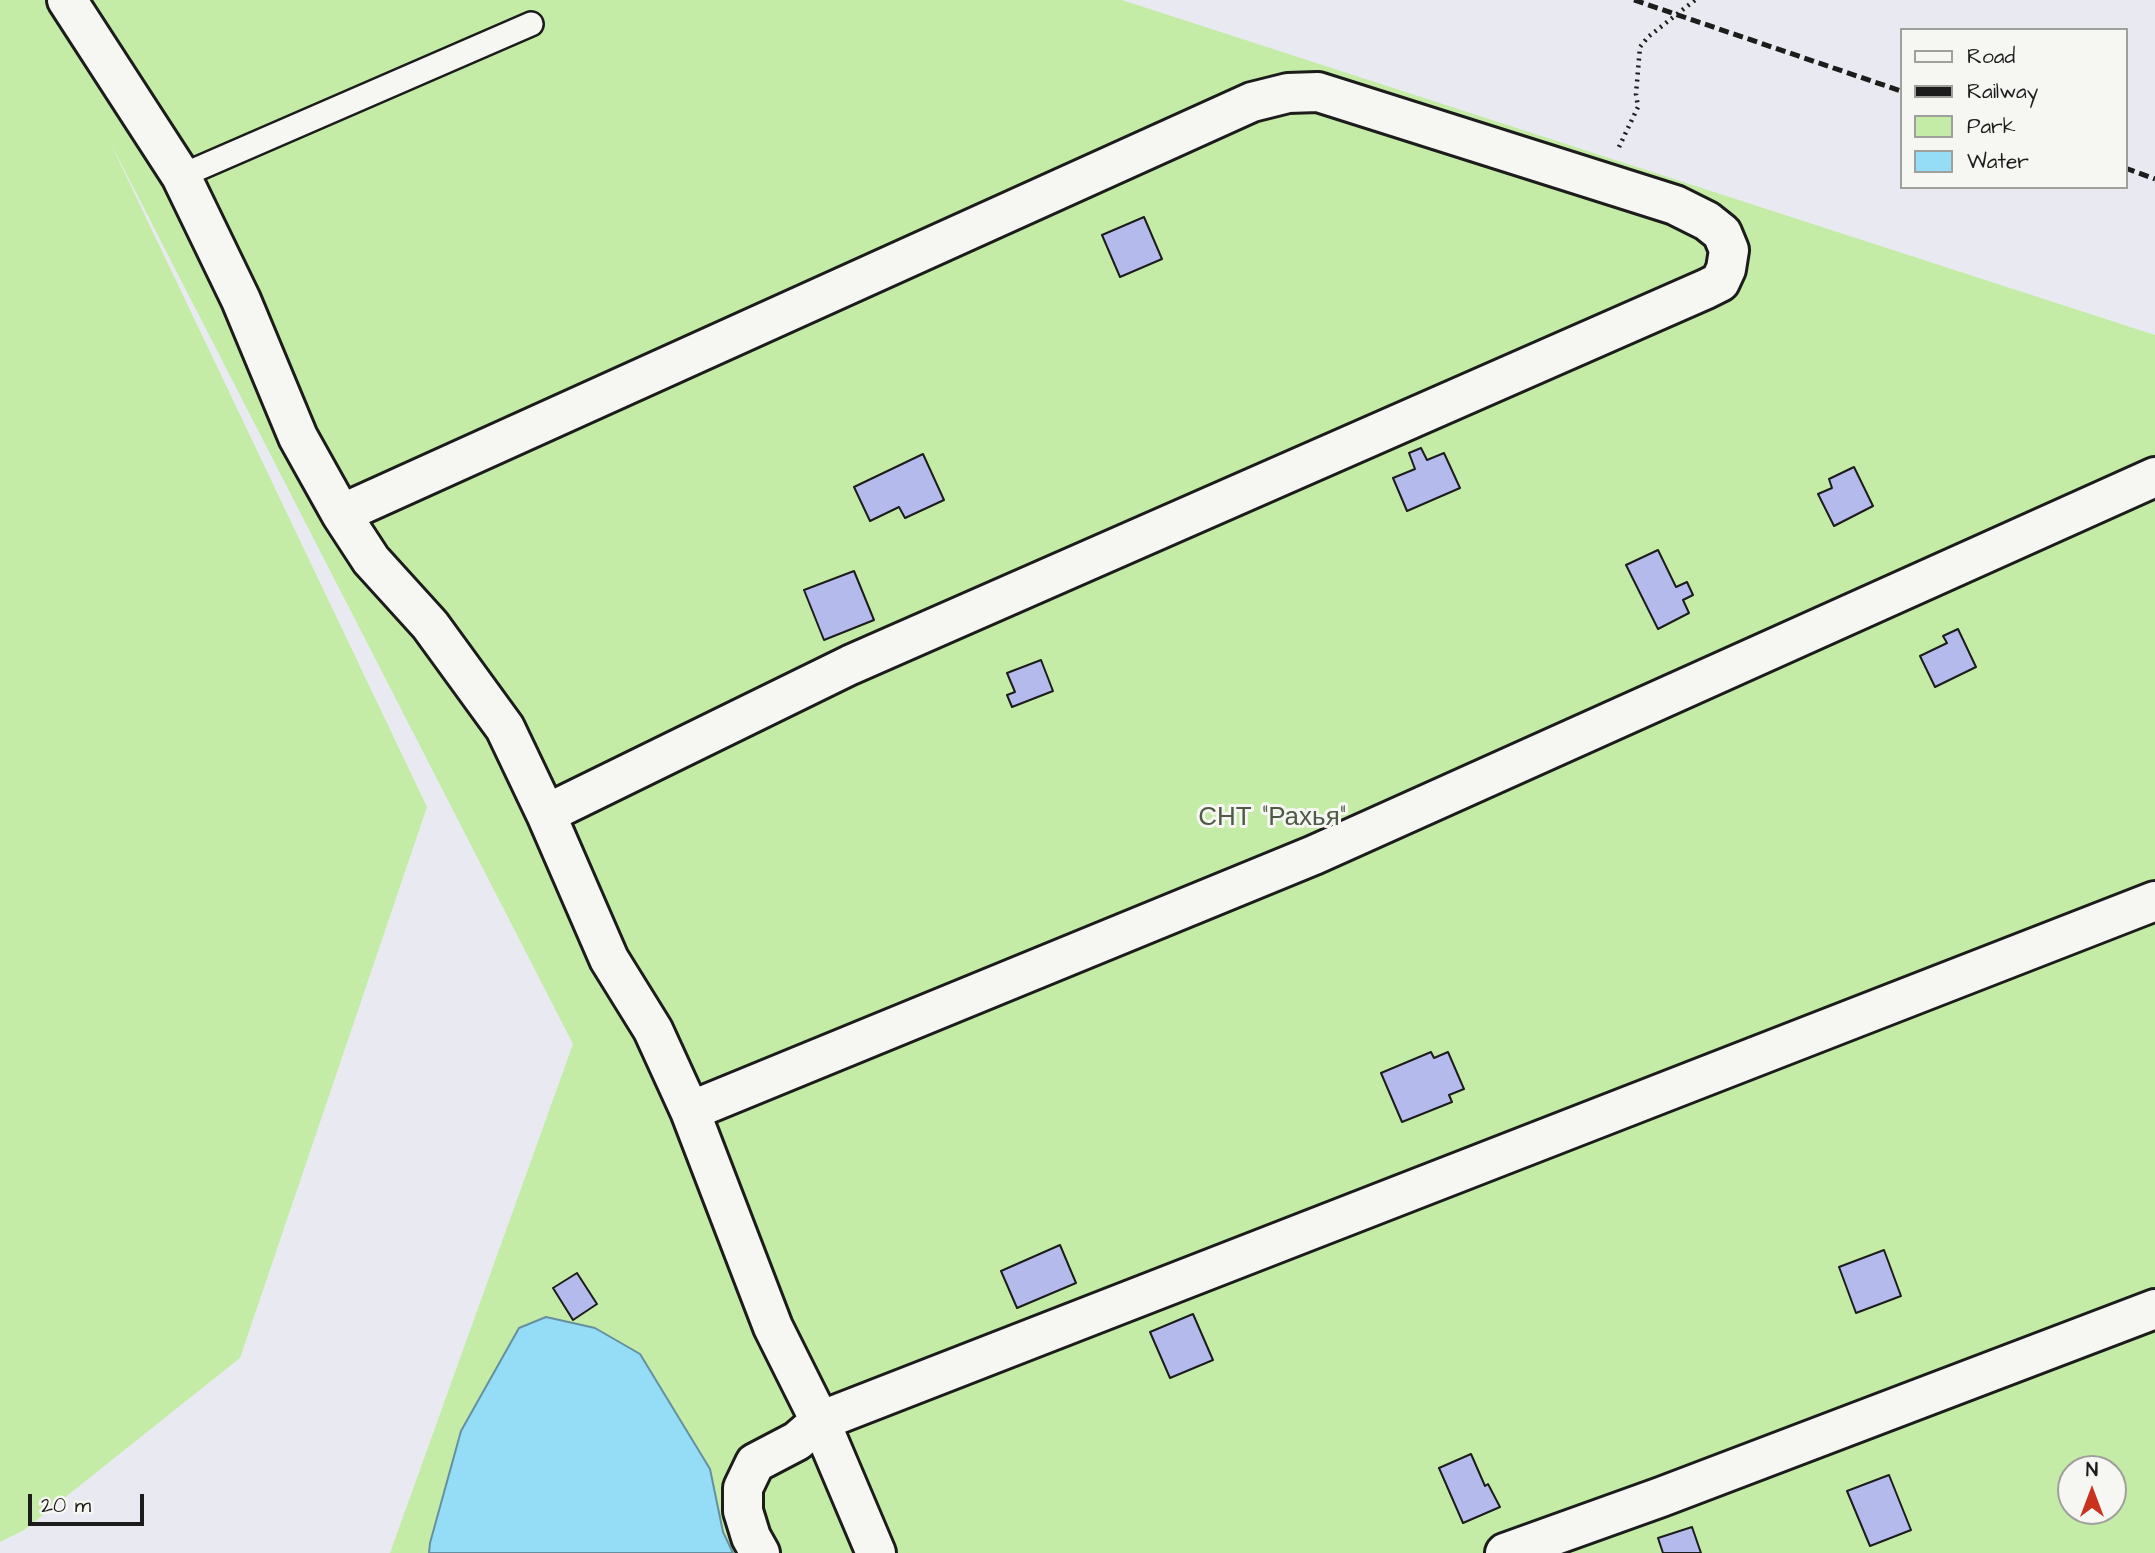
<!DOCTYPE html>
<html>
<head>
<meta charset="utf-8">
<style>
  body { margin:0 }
  #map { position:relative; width:2155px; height:1553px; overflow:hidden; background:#e9eaf1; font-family:"Architects Daughter",sans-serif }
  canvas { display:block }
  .legend { position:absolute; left:1900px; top:28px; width:228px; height:161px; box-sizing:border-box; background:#f6f6f2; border:2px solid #9f9f9c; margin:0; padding:9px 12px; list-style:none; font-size:21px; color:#1c1c1c }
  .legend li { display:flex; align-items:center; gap:14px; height:35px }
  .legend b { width:35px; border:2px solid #9f9f9c }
  .north { position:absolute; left:2057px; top:1455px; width:70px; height:70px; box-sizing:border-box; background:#f6f6f2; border:2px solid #9f9f9c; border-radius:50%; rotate:0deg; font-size:19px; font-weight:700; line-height:28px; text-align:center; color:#1c1c1c }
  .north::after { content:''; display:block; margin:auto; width:24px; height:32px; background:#c8321e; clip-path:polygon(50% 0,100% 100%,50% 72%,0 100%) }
  .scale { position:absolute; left:28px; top:1494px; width:116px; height:32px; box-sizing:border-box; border:4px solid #1c1c1c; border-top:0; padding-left:9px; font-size:21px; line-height:24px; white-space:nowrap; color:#1c1c1c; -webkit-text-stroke:5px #f6f6f2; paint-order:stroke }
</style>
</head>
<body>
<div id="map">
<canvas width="2155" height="1553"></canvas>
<ul class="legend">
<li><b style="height:9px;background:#f6f6f2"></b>Road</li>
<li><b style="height:9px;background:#1c1c1c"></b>Railway</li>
<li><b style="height:19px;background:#c4eca7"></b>Park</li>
<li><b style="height:19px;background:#95ddf7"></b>Water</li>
</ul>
<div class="north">N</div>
<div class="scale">20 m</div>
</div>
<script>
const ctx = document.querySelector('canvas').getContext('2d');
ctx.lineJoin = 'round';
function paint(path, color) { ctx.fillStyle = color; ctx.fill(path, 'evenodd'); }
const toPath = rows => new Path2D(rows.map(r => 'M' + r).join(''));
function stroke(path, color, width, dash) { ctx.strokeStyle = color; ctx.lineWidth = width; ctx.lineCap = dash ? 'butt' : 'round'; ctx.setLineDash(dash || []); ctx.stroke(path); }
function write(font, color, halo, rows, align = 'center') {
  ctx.font = font + ' "Architects Daughter",sans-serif'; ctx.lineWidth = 6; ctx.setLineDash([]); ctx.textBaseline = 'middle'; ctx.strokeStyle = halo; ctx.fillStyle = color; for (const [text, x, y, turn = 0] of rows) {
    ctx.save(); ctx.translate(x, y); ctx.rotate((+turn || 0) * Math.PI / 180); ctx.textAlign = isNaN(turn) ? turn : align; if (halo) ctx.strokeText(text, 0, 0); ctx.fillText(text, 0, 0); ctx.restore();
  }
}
const green = toPath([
  [0,0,1122,0,2155,335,2155,1553,390,1553,573,1044,109,140,427,807,240,1358,24,1530,0,1542],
  [2071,1469,2113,1469,2113,1511,2071,1511]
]);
const water = toPath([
  [546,1317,595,1328,640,1354,710,1469,723,1532,733,1553,429,1553,430,1543,461,1431,519,1328,546,1317]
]);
const building = toPath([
  [1144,217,1162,259,1120,277,1102,235,1144,217],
  [1421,448,1427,460,1444,453,1460,488,1407,511,1393,478,1415,469,1409,453,1421,448],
  [923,454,944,500,905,518,899,507,870,521,854,487,923,454],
  [1854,467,1873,506,1834,526,1818,494,1832,488,1829,479,1854,467],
  [1658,550,1676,587,1687,582,1693,595,1683,600,1689,613,1658,629,1626,565,1658,550],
  [854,571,874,620,824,640,804,590,854,571],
  [1958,629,1976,667,1935,687,1920,656,1947,643,1943,636,1958,629],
  [1041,660,1053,691,1012,707,1007,695,1015,692,1007,673,1041,660],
  [1431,1052,1434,1058,1448,1052,1464,1089,1449,1095,1452,1102,1402,1122,1381,1073,1431,1052],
  [1060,1245,1076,1283,1017,1308,1001,1271,1060,1245],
  [1884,1250,1901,1296,1856,1313,1839,1267,1884,1250],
  [577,1273,597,1304,573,1320,553,1288,577,1273],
  [1193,1314,1213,1360,1170,1378,1150,1332,1193,1314],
  [1471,1454,1485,1486,1488,1484,1500,1507,1463,1523,1439,1468,1471,1454],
  [1889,1475,1911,1530,1870,1546,1847,1491,1889,1475],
  [1692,1527,1701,1553,1663,1553,1658,1538,1692,1527]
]);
const path = toPath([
  [1619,147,1638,107,1636,94,1640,47,1648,37,1695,0]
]);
const service = toPath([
  [181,176,531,24]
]);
const minor = toPath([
  [67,0,181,176,241,300,298,437,341,514,371,560,430,625,505,728,546,814,609,959,653,1030,690,1111,773,1327,820,1421,876,1553],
  [341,514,1252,102,1288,93,1318,92,1675,205,1707,221,1722,233,1729,250,1726,269,1720,282,1706,289,850,665,546,814],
  [690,1111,1314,855,2155,477],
  [760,1553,751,1537,743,1511,743,1488,755,1463,797,1441,820,1421,2155,901],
  [1505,1553,1661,1497,2155,1309]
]);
const rail = toPath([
  [1634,0,1901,91],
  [2125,168,2155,179]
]);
const parkNames = [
  ["СНТ \"Рахья\"",1272,820]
];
paint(green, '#c4eca7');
paint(water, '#95ddf7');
stroke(water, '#65909f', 2);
paint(building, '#b4baec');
stroke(building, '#1c1c1c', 2);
stroke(service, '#1c1c1c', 28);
stroke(minor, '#1c1c1c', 44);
stroke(path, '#1c1c1c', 4.5, [2, 5]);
stroke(service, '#f6f6f2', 23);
stroke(minor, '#f6f6f2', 38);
stroke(rail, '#1c1c1c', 5, [10, 5]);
write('26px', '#4e5a46', '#f6f6f2', parkNames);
</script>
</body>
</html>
